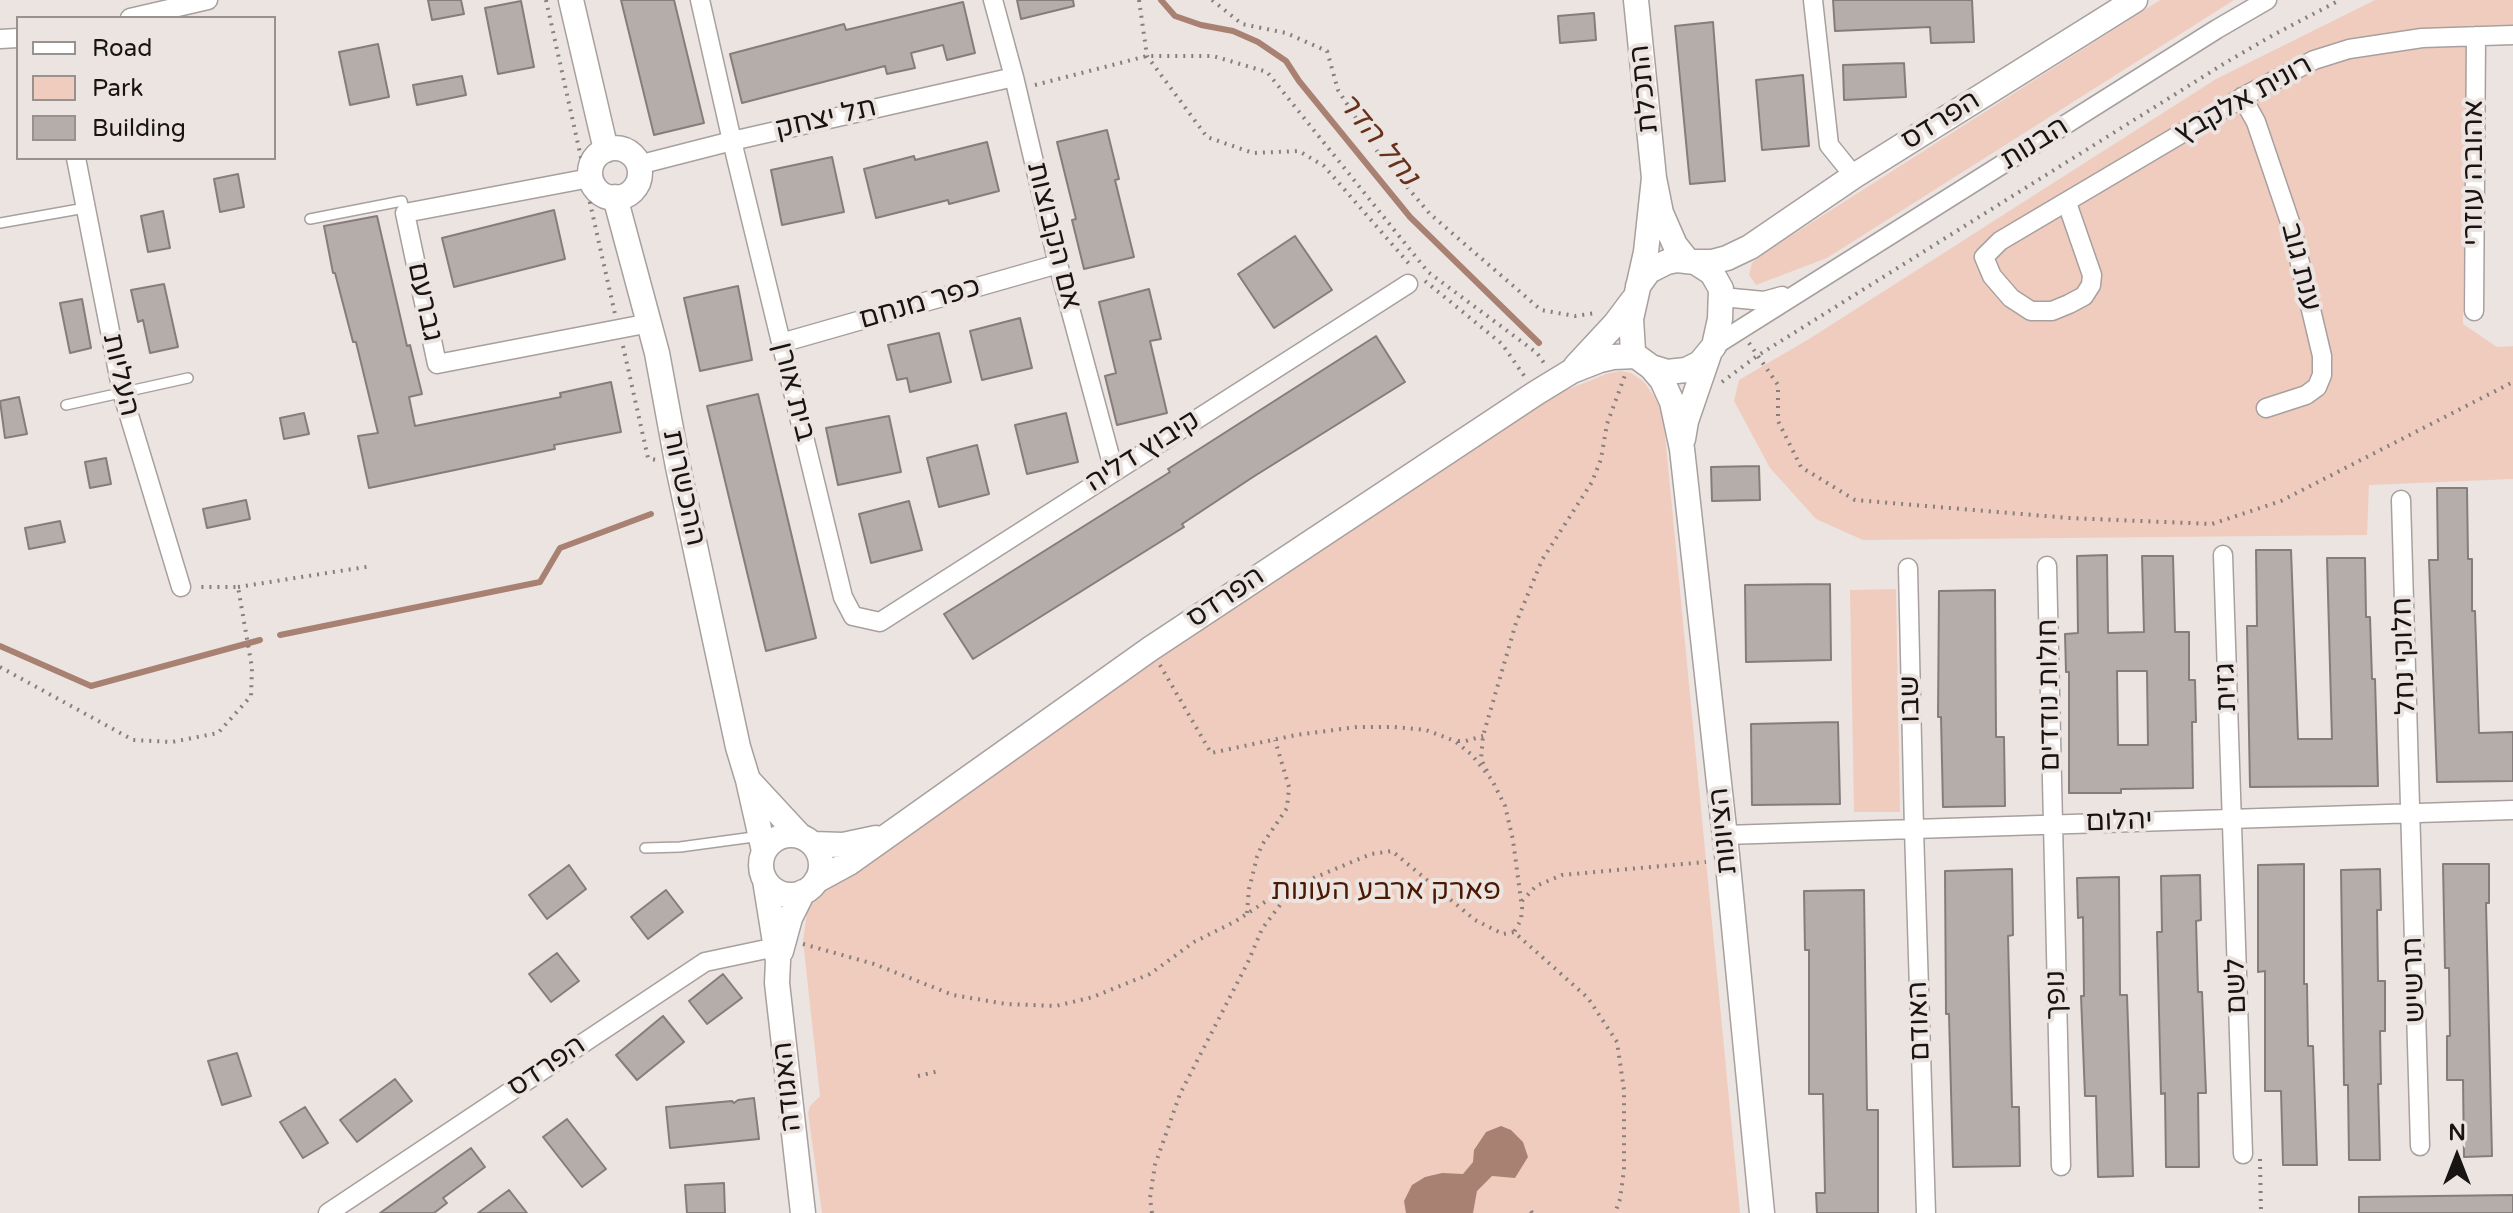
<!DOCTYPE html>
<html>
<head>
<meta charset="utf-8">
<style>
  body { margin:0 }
  #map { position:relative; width:2513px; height:1213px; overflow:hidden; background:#ece4e1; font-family:"Varela Round",sans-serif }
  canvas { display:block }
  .legend { position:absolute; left:16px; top:16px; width:260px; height:144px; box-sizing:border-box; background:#ece4e1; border:2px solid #97918f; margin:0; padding:10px 14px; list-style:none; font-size:24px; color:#171413 }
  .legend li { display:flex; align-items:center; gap:16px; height:40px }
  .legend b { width:40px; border:2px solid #97918f }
  .north { position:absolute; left:2417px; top:1117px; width:80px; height:80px; -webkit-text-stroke:6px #ece4e1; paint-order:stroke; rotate:0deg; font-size:22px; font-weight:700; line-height:32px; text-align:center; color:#171413 }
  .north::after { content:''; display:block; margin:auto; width:28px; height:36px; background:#171413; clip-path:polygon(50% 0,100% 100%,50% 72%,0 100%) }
</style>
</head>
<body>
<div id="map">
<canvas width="2513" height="1213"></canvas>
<ul class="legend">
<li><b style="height:10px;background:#fff"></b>Road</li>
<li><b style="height:22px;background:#f0ccbe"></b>Park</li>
<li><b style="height:22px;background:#b4adaa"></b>Building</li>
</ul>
<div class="north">N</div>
</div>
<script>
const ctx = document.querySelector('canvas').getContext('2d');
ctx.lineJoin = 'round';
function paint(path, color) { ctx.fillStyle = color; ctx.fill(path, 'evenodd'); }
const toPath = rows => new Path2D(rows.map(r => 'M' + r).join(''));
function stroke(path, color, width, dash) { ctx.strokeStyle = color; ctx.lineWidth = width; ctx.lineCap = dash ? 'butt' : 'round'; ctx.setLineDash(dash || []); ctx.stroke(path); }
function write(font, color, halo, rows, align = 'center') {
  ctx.font = font + ' "Varela Round",Heebo,sans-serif'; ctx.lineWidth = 8; ctx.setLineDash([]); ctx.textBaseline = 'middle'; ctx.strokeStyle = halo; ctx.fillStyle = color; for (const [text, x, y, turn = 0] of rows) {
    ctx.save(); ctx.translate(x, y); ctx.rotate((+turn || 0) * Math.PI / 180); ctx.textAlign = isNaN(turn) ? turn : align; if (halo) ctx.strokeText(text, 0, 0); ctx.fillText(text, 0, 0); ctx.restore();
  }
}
const green = toPath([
  [2160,0,2234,0,1827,258,1756,285,1749,275,1752,263,1764,253],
  [2375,0,2513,0,2513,25,2467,26,2463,324,2497,347,2513,346,2513,479,2369,485,2367,535,1863,540,1816,519,1770,468,1734,401,1739,380,1809,339,2216,79],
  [1621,371,1631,373,1643,381,1654,396,1663,414,1740,1213,822,1213,808,1113,810,1106,820,1096,803,941,808,905,814,891,834,875,1544,399,1609,373],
  [1896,589,1900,812,1854,812,1850,590]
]);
const water = toPath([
  [1501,1126,1511,1130,1523,1142,1528,1157,1515,1178,1492,1176,1477,1191,1473,1213,1406,1213,1404,1201,1412,1185,1425,1177,1442,1173,1463,1174,1473,1162,1474,1150,1486,1132]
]);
const stream = toPath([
  [1161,0,1175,16,1201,25,1233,31,1258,42,1286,61,1299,81,1410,217,1539,343],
  [280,635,540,582,560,548,651,514],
  [0,646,91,686,260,640]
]);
const building = toPath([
  [428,0,461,0,464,14,432,20,428,0],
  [621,0,674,0,704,123,654,135,621,0],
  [1017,0,1073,0,1074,6,1021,19,1017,0],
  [1833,0,1972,0,1974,42,1931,43,1930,27,1835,31,1833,0],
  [521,1,534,67,498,74,485,8,521,1],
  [963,2,975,53,947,60,943,45,911,53,915,68,887,74,885,66,742,103,730,54,844,24,846,30,963,2],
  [1594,13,1596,40,1560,43,1558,16,1594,13],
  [1713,22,1725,181,1690,184,1675,26,1713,22],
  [378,44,389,97,350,105,339,52,378,44],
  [1904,63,1906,97,1844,100,1843,65,1904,63],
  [1803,75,1809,146,1762,150,1756,80,1803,75],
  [462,76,466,95,417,105,413,85,462,76],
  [1107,130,1119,179,1115,180,1134,257,1084,269,1072,220,1076,219,1057,142,1107,130],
  [987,142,999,191,949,204,948,200,876,218,864,169,914,156,915,160,987,142],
  [832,157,844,212,782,225,771,170,832,157],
  [238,174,244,207,220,212,214,179,238,174],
  [554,210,565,259,454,287,442,238,554,210],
  [163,211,170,248,148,252,141,216,163,211],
  [377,216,407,346,410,345,422,394,409,397,415,426,561,397,560,393,611,382,621,432,554,445,555,449,369,488,358,436,378,433,356,342,353,342,335,273,333,273,324,226,377,216],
  [1295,236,1332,290,1274,328,1238,274,1295,236],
  [164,284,178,347,150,353,143,320,138,322,131,290,164,284],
  [738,286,752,360,700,371,684,298,738,286],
  [1149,289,1161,339,1150,341,1167,413,1117,425,1105,376,1116,373,1099,302,1149,289],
  [82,299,91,348,70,353,60,303,82,299],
  [1020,318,1032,368,982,380,970,331,1020,318],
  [939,333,951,382,910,392,907,378,897,380,888,345,939,333],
  [1376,336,1405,382,1253,477,1182,524,1184,527,973,659,944,614,1170,472,1168,469,1376,336],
  [758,394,816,638,766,651,707,406,758,394],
  [19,397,27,434,5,438,0,401,19,397],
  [304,413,309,434,284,439,280,418,304,413],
  [1066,413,1078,462,1027,474,1015,425,1066,413],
  [889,416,901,472,838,485,826,428,889,416],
  [977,445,989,494,939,507,927,458,977,445],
  [106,458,111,484,90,488,85,462,106,458],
  [1759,466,1760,500,1712,501,1711,467,1759,466],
  [2437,488,2467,488,2468,559,2472,559,2472,611,2475,611,2479,733,2513,732,2513,781,2437,782,2429,560,2438,560,2437,488],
  [246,500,250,519,207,528,203,509,246,500],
  [909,501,922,550,871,563,859,514,909,501],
  [60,521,65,542,29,549,25,528,60,521],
  [2256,550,2291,550,2298,739,2332,739,2327,558,2365,558,2366,617,2370,617,2372,679,2375,679,2378,786,2250,787,2247,626,2257,626,2256,550],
  [2107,555,2108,633,2144,632,2142,556,2173,556,2175,632,2189,632,2189,680,2195,680,2196,722,2192,722,2193,788,2121,789,2121,793,2069,793,2069,672,2066,672,2065,634,2078,633,2077,556,2107,555],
  [2117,671,2147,671,2148,745,2118,745,2117,671],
  [1830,584,1831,660,1746,662,1745,585,1830,584],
  [1995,590,1996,737,2004,737,2005,806,1943,807,1941,717,1938,717,1939,591,1995,590],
  [1838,722,1840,804,1752,805,1751,724,1838,722],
  [2304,864,2304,984,2307,984,2308,1046,2313,1046,2317,1165,2283,1165,2281,1091,2265,1091,2265,971,2258,972,2258,865,2304,864],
  [2443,864,2489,864,2489,903,2486,903,2492,1156,2464,1157,2463,1080,2447,1080,2447,1036,2450,1036,2449,968,2445,968,2443,864],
  [569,865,586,889,547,919,529,895,569,865],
  [2012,869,2013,935,2008,936,2012,1107,2019,1107,2020,1166,1953,1167,1949,1014,1946,1014,1945,871,2012,869],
  [2380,869,2381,910,2377,910,2378,981,2385,981,2385,1031,2380,1031,2381,1084,2378,1084,2380,1160,2349,1160,2348,1085,2344,1085,2341,870,2380,869],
  [2200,875,2201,920,2196,921,2198,992,2202,992,2206,1093,2198,1093,2199,1167,2166,1167,2165,1093,2161,1094,2157,932,2162,932,2161,876,2200,875],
  [2119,877,2120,995,2127,995,2133,1176,2098,1177,2096,1096,2085,1096,2081,996,2084,996,2083,917,2078,918,2077,878,2119,877],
  [666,890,683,912,648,939,631,917,666,890],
  [1864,890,1867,1110,1878,1110,1878,1213,1817,1213,1816,1193,1825,1193,1823,1094,1809,1094,1809,950,1805,950,1804,891,1864,890],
  [557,953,579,981,551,1002,529,974,557,953],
  [723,974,742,998,707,1024,689,1001,723,974],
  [663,1016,684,1042,637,1080,616,1055,663,1016],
  [237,1053,251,1096,222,1105,208,1061,237,1053],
  [395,1079,412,1101,357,1142,340,1120,395,1079],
  [754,1098,759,1139,670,1148,666,1107,732,1101,734,1103,738,1100,754,1098],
  [305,1107,328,1143,303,1158,280,1122,305,1107],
  [567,1119,606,1169,582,1187,543,1137,567,1119],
  [471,1148,485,1167,443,1198,447,1203,434,1213,380,1213,471,1148],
  [724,1183,725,1213,687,1213,685,1185,724,1183],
  [509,1190,527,1213,478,1213,509,1190],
  [2513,1195,2513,1213,2359,1213,2359,1197,2513,1195]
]);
const path = toPath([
  [546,0,582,162],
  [1139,0,1147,56,1207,137,1253,153,1299,151,1324,166,1411,266],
  [1212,0,1242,24,1286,33,1327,51,1338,90,1379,154,1430,214,1541,310,1575,316,1595,313],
  [1035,85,1147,56,1213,56,1267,72,1428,272,1537,353,1544,363],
  [588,194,615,314],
  [1425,281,1502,344,1525,377],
  [1749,343,1778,385,1778,421,1801,467,1855,500,2069,518,2212,524,2281,501,2513,382],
  [623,346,648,458,656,460],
  [1722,382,1757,356,2225,63,2275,34,2340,0],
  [238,587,372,566],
  [1160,665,1211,753,1296,735,1357,727,1394,727,1426,730,1455,741,1472,755,1492,780,1505,806,1513,840,1522,908,1521,920,1514,932],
  [0,667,133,740,172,742,218,733,251,696,252,668,238,587,198,587],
  [1458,741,1466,741,1483,736],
  [1487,771,1481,759,1483,736,1516,623,1542,560,1592,482,1601,459,1607,424,1625,375],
  [1522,901,1536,886,1562,875,1706,862],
  [1247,913,1249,889,1257,857,1262,845,1287,808,1289,787,1275,740],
  [803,944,874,964,953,995,1006,1004,1056,1006,1093,997,1150,974,1194,942,1236,921,1280,892,1371,854,1392,851,1475,920,1503,934,1514,932,1588,998,1617,1042,1624,1090,1624,1170,1620,1199,1615,1213],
  [918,1076,939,1071],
  [2260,1159,2261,1213],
  [1531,1211,1532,1213],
  [1152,1213,1150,1198,1155,1165,1180,1094,1248,962,1262,929,1280,905,1304,885]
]);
const service = toPath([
  [310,219,402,201,405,213],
  [0,223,85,208],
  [66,405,188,378],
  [645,848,680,847,761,836]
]);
const minor = toPath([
  [700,0,732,141,843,597,853,616,880,622,1408,284],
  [993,0,1014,77,1058,264,1114,471],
  [1813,0,1829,145,1854,176],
  [130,18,208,0],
  [0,39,18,38],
  [2242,97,2256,122,2291,225,2322,356,2322,375,2317,387,2306,395,2266,408],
  [76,158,122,392,181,587],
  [638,165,732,141,1014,77],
  [590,178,405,213,437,364,650,323],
  [2067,203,2092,275,2091,285,2084,296,2069,304,2052,311,2031,311,2011,298,1992,276,1984,257,2000,241,2250,93,2314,60,2349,49,2422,38,2513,35],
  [1722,297,1764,301,1782,296],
  [2474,311,2476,36],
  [781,343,1058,264],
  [1714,346,2217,29,2267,0],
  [2401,500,2420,1146],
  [2223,555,2243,1154],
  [2047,566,2061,1166],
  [1908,568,1914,829,1926,1213],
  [1725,835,2513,810],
  [328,1213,705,962,776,947]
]);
const tertiary = toPath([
  [571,0,606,150],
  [1636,0,1654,178,1661,213,1675,245,1687,260],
  '590 173a25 25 0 1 1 50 0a25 25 0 1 1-50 0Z',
  [615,197,657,353,678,467,738,747,748,780,764,851],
  [1695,262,1712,262,1727,258,1750,247,1854,176,2135,0],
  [1638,286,1649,271,1667,262,1677,260,1695,262,1712,273,1721,289,1720,319,1714,346,1700,363,1686,370,1667,372,1651,367,1636,356,1633,351,1631,319,1646,252,1654,178],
  [1576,366,1615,324,1633,300],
  [1651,367,1662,380,1672,402,1682,449,1727,855,1762,1213],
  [1683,439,1686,421,1709,354],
  [750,782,800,836],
  '761 865a30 30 0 1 1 60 0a30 30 0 1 1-60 0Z',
  [813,844,843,845,876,838],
  [765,880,778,961,777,983,803,1213],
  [816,881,849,863,1150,649,1536,393,1572,371,1600,360,1613,357,1636,356],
  [781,951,790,918,803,892]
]);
const streetNames = [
  ["התכלת",1645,89,-96],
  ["רונית אלקבץ",2244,100,-29],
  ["תל יצחק",826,119,-13],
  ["הפרדס",1941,121,-32],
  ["הבנות",2035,144,-32],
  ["אהובה עוזרי",2475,173,-90],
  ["אם הקבוצות",1053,236,76],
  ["ענת גוב",2300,267,76],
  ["גברעם",424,302,78],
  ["כפר מנחם",920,304,-16],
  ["העליות",120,375,77],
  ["בית אורן",793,392,76],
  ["קיבוץ דליה",1143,452,-32],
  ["ההכשרות",683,488,78],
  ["הפרדס",1226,598,-34],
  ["חלוקי נחל",2405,656,-92],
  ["גזית",2227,687,-92],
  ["חולות נודדים",2050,695,-91],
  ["שבו",1911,699,-91],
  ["יהלום",2119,822,-2],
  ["הציונות",1724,831,-96],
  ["תרשיש",2415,980,-92],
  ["לשם",2237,986,-92],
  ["נופך",2057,995,-91],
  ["האודם",1920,1021,-92],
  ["הפרדס",547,1067,-34],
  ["האגודה",788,1087,-96]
];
const parkNames = [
  ["פארק ארבע העונות",1386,892]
];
const waterNames = [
  ["נחל הדר",1377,140,51]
];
paint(green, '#f0ccbe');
paint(water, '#a98172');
stroke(stream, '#a98172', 6);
paint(building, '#b4adaa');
stroke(building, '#847d7b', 2);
stroke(service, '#a7a09e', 12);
stroke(minor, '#a7a09e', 21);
stroke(tertiary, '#a7a09e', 27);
stroke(path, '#85807e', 4, [2, 6]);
stroke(service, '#fff', 9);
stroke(minor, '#fff', 18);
stroke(tertiary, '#fff', 24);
write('28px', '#171413', '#ece4e1', streetNames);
write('28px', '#4b1802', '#ece4e1', parkNames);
write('italic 30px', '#67311c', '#ece4e1', waterNames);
</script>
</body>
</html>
